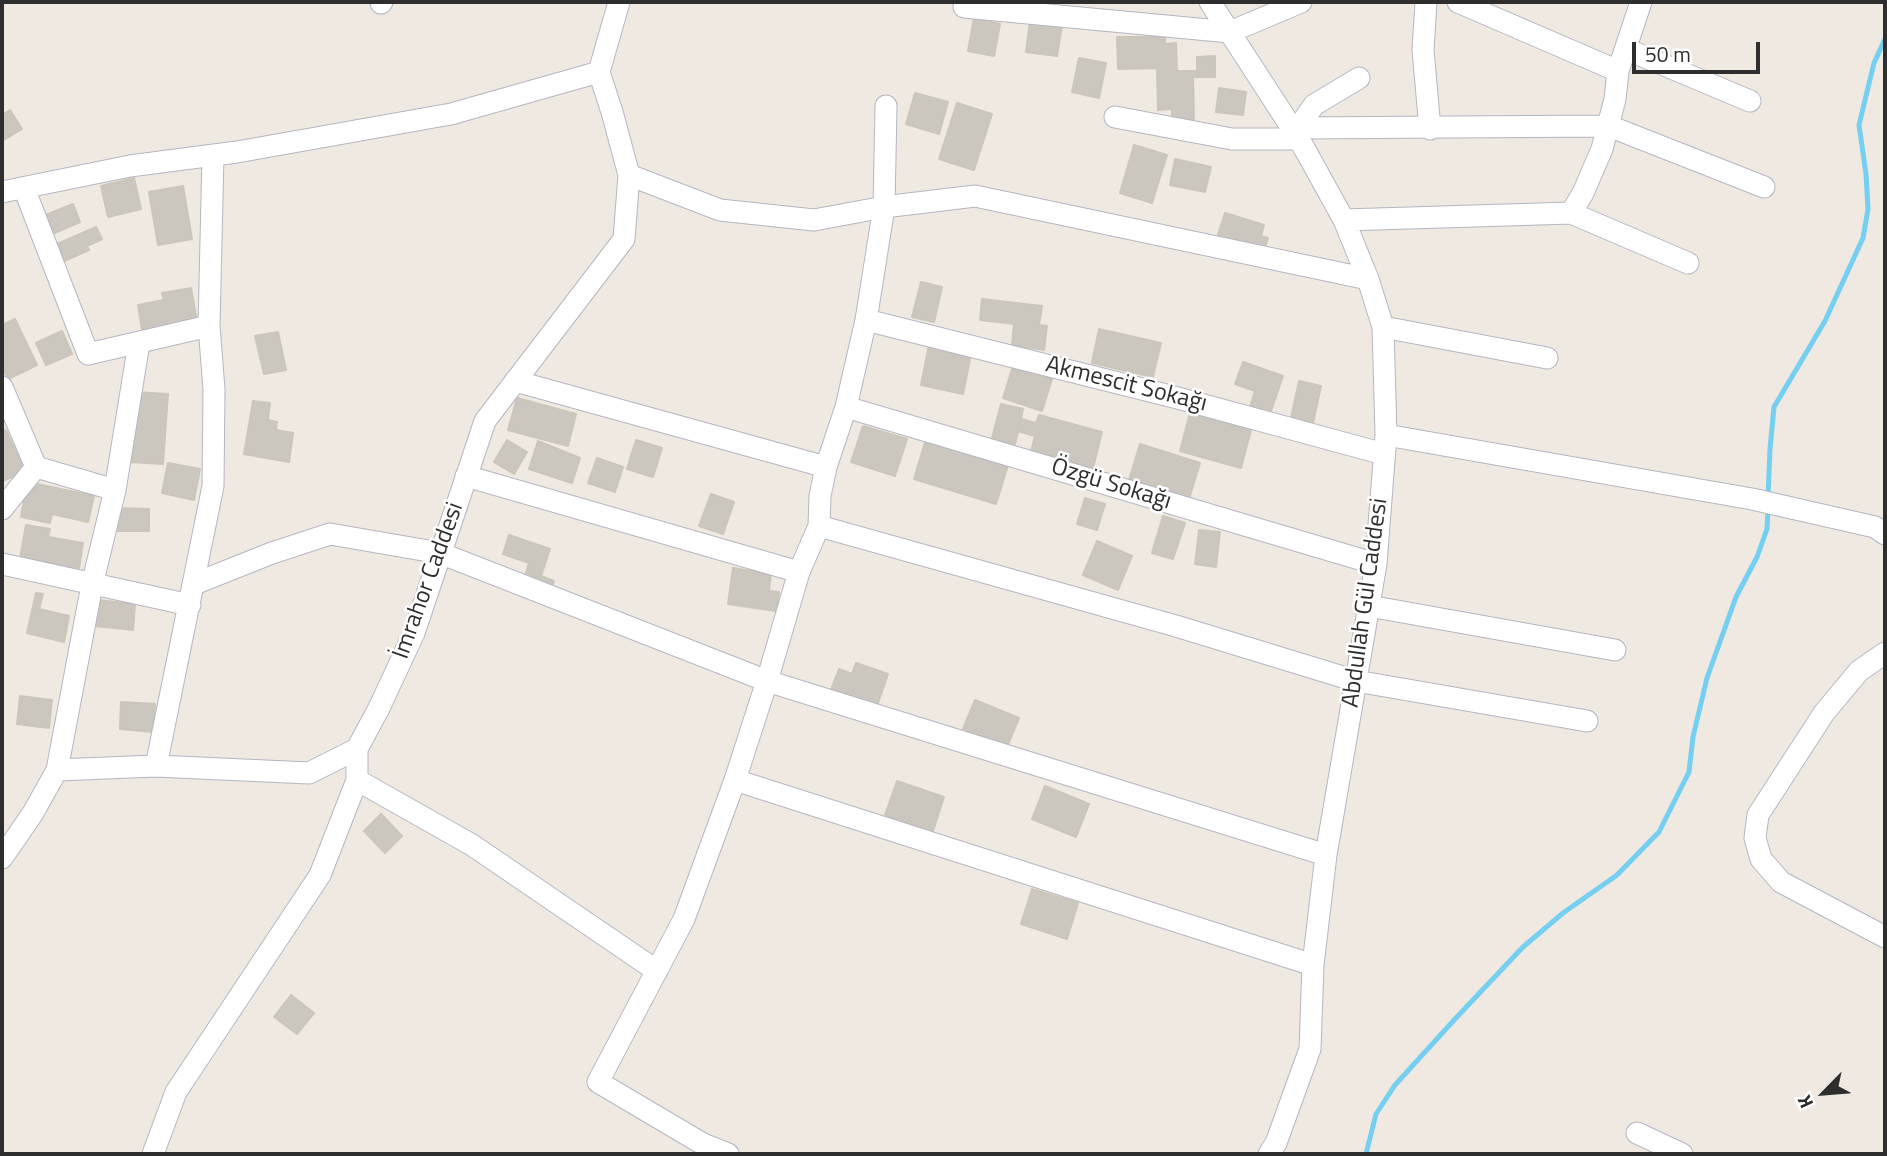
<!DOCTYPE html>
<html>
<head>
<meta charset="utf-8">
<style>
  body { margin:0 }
  #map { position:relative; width:1887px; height:1156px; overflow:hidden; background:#efe9e1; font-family:"Titillium Web",sans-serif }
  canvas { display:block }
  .frame { position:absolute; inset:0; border:4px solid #2e2e2e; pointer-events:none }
  .north { position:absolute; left:1789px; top:1058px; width:70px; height:70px; -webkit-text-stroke:5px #fff; paint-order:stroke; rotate:245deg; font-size:19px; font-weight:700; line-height:28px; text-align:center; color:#2e2e2e }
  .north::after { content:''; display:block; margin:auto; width:24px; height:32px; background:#2e2e2e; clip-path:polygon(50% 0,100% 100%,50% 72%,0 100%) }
  .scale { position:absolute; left:1632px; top:42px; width:128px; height:32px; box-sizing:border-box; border:4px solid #2e2e2e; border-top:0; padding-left:9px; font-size:21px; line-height:24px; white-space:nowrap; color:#2e2e2e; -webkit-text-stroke:5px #fff; paint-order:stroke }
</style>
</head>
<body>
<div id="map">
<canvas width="1887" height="1156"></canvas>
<div class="frame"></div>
<div class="north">K</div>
<div class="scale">50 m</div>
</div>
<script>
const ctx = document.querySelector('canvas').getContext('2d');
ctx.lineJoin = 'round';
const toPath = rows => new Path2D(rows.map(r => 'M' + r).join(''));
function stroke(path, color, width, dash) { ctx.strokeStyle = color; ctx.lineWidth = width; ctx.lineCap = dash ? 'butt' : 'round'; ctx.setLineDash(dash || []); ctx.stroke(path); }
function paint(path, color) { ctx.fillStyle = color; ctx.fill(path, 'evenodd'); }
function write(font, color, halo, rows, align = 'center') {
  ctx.font = font + ' "Titillium Web",sans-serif'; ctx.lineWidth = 5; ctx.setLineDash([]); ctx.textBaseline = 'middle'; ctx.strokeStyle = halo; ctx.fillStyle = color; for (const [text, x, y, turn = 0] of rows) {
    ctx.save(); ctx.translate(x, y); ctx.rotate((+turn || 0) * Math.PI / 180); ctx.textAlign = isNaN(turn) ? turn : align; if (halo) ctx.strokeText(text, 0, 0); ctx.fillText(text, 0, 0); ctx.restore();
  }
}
const stream = toPath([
  [1768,498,1770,449,1774,407,1825,321,1863,238,1868,209,1866,174,1859,125,1874,63,1885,39],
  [1366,1154,1376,1114,1395,1085,1455,1019,1523,947,1563,913,1617,875,1659,832,1689,772,1693,737,1707,678,1736,597,1757,557,1767,529,1768,508]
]);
const building = toPath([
  [974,18,1000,24,994,56,968,51,974,18],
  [1030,21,1062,25,1057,56,1026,52,1030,21],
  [1117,37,1165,37,1165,44,1176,43,1177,71,1197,71,1197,57,1215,56,1215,77,1193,77,1194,119,1172,119,1172,109,1158,110,1157,68,1118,69,1117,37],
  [1079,58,1106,63,1099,98,1072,92,1079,58],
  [1219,88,1246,92,1243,115,1216,112,1219,88],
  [915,93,948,102,939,134,906,124,915,93],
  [957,103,992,114,974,170,939,159,957,103],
  [10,110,22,129,2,141,2,115,10,110],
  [1134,145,1167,155,1152,203,1120,193,1134,145],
  [1175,159,1211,167,1205,192,1170,185,1175,159],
  [134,178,141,209,108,217,101,186,134,178],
  [183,186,192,239,158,245,149,192,183,186],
  [73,204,80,222,50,235,43,216,73,204],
  [1225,213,1264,225,1261,236,1268,238,1263,253,1217,238,1225,213],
  [96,227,102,239,87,246,89,250,62,262,55,245,96,227],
  [921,282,942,287,934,322,912,317,921,282],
  [191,288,197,321,142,330,138,305,164,300,162,293,191,288],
  [982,299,1042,306,1039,325,1047,326,1044,350,1012,345,1014,324,980,320,982,299],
  [15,319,37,365,8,379,2,367,2,325,15,319],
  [1099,329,1161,343,1153,377,1092,363,1099,329],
  [62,331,72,354,46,365,36,343,62,331],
  [278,332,286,370,264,374,255,336,278,332],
  [929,345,971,354,963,394,921,385,929,345],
  [1243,362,1283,376,1270,414,1250,407,1255,391,1235,384,1243,362],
  [1013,366,1052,379,1042,411,1003,398,1013,366],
  [1299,381,1321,386,1313,423,1291,418,1299,381],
  [134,392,168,394,163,464,130,462,134,392],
  [517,398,576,414,568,446,508,430,517,398],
  [253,401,270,403,268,420,277,422,276,430,293,433,289,462,244,454,253,401],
  [1001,404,1023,409,1021,419,1036,423,1039,415,1102,432,1093,468,1031,451,1035,436,1018,431,1015,444,992,438,1001,404],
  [1190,413,1251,430,1241,468,1180,451,1190,413],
  [863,426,907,439,895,476,851,462,863,426],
  [6,430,25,472,2,481,2,432,6,430],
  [926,439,1008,465,996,504,914,479,926,439],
  [507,440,527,452,514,474,494,462,507,440],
  [636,440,662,448,653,477,627,469,636,440],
  [538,441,580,458,572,483,529,469,538,441],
  [1140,444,1200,463,1189,499,1129,480,1140,444],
  [597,458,623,467,615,492,588,483,597,458],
  [168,463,200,469,194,500,162,493,168,463],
  [27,482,94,496,88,522,52,514,50,523,21,517,27,482],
  [711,494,734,502,723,534,699,526,711,494],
  [1085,498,1105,504,1097,530,1077,524,1085,498],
  [115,508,149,509,149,531,114,531,115,508],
  [1163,516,1185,523,1173,559,1152,553,1163,516],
  [26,525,50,529,48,537,83,543,79,568,20,558,26,525],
  [1199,530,1220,532,1216,567,1195,564,1199,530],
  [509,535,550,549,541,576,554,581,550,592,523,582,529,563,503,554,509,535],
  [1097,541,1132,556,1118,590,1083,575,1097,541],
  [733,568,771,574,769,591,779,592,776,611,728,604,733,568],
  [36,593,43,594,39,609,69,616,64,642,27,633,36,593],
  [98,600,135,604,133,630,95,626,98,600],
  [856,663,888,674,877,706,831,690,839,669,852,674,856,663],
  [20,696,52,700,49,728,17,724,20,696],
  [975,700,1019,718,1007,747,963,729,975,700],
  [121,702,155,704,153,732,120,729,121,702],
  [897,781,944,797,933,831,885,815,897,781],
  [1045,786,1089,804,1076,837,1032,819,1045,786],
  [381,814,402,836,385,853,364,831,381,814],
  [1032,889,1078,903,1067,939,1021,924,1032,889],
  [291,995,314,1013,297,1034,274,1017,291,995]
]);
const minor = toPath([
  [1210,2,1299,139,1344,220,1368,279,1383,327,1386,435,1376,564,1326,855,1313,965,1310,1049,1276,1143,1269,1154],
  [1426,2,1423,50,1430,129],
  [1458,2,1618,71],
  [381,3,382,2],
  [964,7,1230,32,1301,2],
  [1626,49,1750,101],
  [1115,117,1232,139,1299,139],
  [1298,128,1314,105,1359,78],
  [1293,130,1298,128,1609,126,1764,187],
  [629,175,720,210,814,220,884,207,975,196,1368,279],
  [24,188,88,354,209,326],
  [2,192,130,166,237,152,451,114,599,72],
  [1571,213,1583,193,1602,149,1615,99,1618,71,1641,2],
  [1344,220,1571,213,1688,263],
  [866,320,1174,397,1384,454],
  [1383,327,1547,358],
  [515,381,826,467],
  [2,387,36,467,115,490],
  [846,407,1376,564],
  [1386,435,1752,499,1875,527,1885,534],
  [466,476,799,572],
  [2,509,36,467],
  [819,526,1176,626,1356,681,1587,721],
  [2,564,190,605],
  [194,584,272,553,330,534,440,553,767,681,1326,855],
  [1369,606,1615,650],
  [1885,653,1859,671,1824,713,1758,815,1755,838,1761,859,1781,882,1885,937],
  [156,766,213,486,214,389,209,326,213,155],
  [57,770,156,766,309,773,357,749],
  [357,780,472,845,657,971],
  [735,780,1313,965],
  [2,858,33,813,57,770,92,585,115,490,139,343],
  [1637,1133,1682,1154],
  [153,1154,176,1092,320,875,357,780,357,749,379,708,414,633,485,421,624,239,629,175,612,112,599,72,619,2],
  [728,1154,703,1144,598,1082,684,919,735,780,767,681,799,572,819,526,820,496,826,467,846,407,866,320,884,207,886,106]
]);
const streetNames = [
  ["Akmescit Sokağı",1126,385,14],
  ["Özgü Sokağı",1111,485,17],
  ["İmrahor Caddesi",429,581,-70],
  ["Abdullah Gül Caddesi",1366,603,-82]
];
stroke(stream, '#75cff0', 5);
paint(building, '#cbc7bf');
stroke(building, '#cbc5ba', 2);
stroke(minor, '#b4b7c1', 23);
stroke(minor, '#fff', 21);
write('24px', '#2e2e2e', '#fff', streetNames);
</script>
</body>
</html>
